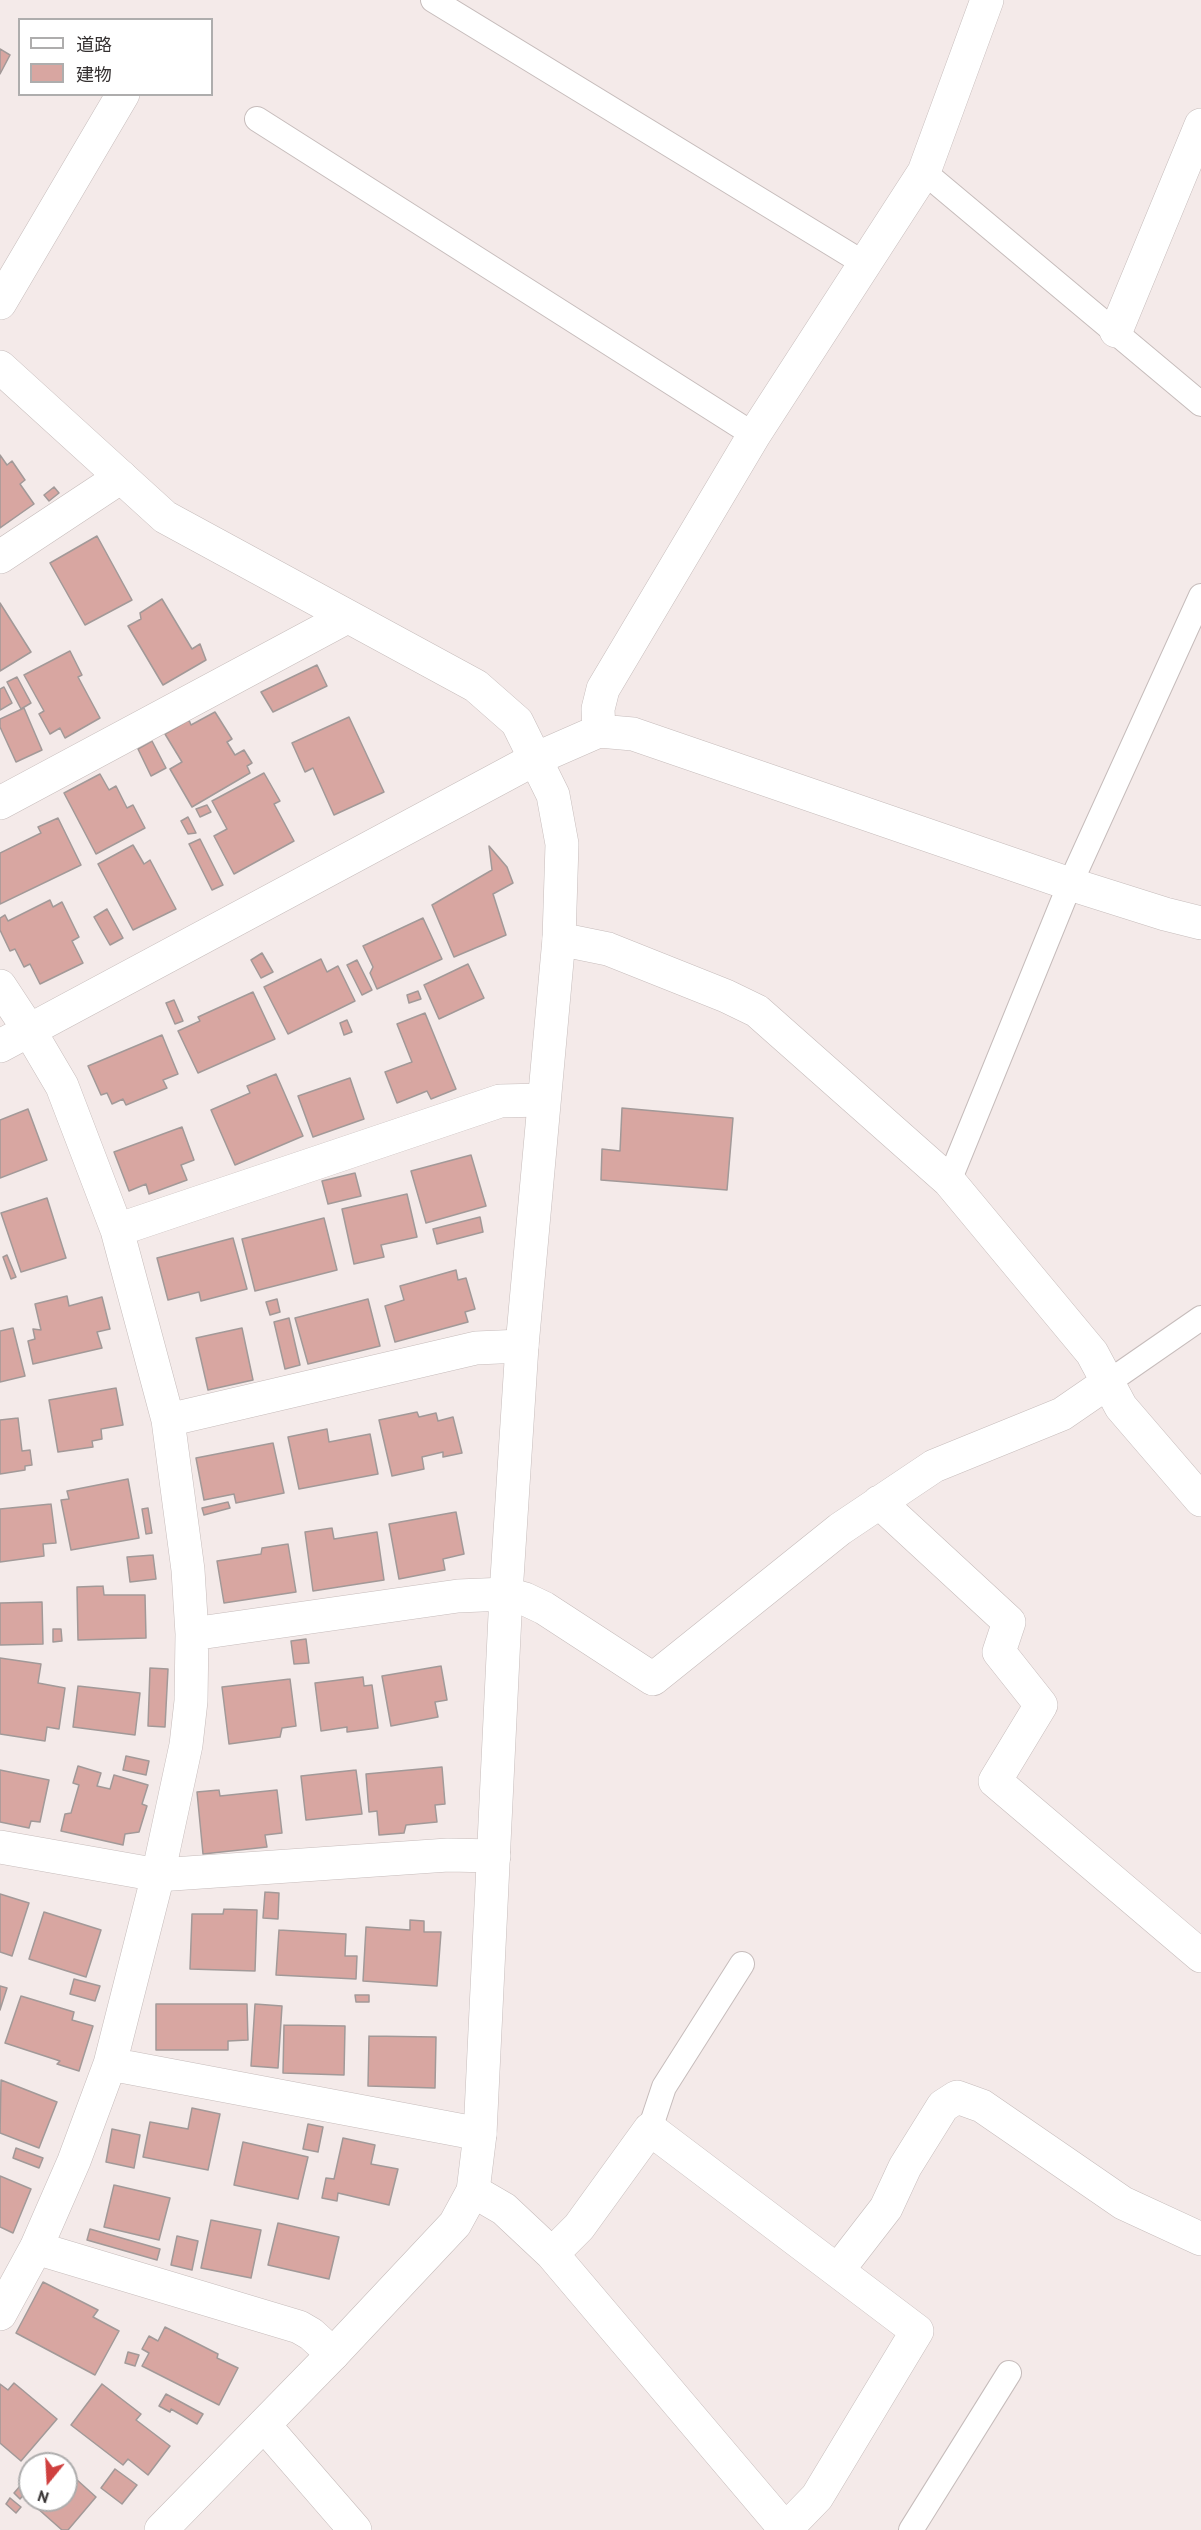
<!DOCTYPE html>
<html>
<head>
<meta charset="utf-8">
<style>
  body { margin:0 }
  #map { position:relative; width:1201px; height:2530px; overflow:hidden; background:#f4eae9; font-family:"PT Sans","Noto Sans JP",sans-serif }
  canvas { display:block }
  .legend { position:absolute; left:18px; top:18px; width:195px; height:78px; box-sizing:border-box; background:#fff; border:2px solid #aeadad; margin:0; padding:8px 10px; list-style:none; font-size:18px; color:#353131 }
  .legend li { display:flex; align-items:center; gap:12px; height:30px }
  .legend b { width:30px; border:2px solid #aeadad }
  .north { position:absolute; left:18px; top:2452px; width:60px; height:60px; box-sizing:border-box; background:#fff; border:2px solid #aeadad; border-radius:50%; rotate:198deg; font-size:16px; font-weight:700; line-height:24px; text-align:center; color:#353131 }
  .north::after { content:''; display:block; margin:auto; width:21px; height:27px; background:#cf403f; clip-path:polygon(50% 0,100% 100%,50% 72%,0 100%) }
</style>
</head>
<body>
<div id="map">
<canvas width="1201" height="2530"></canvas>
<ul class="legend">
<li><b style="height:8px;background:#fff"></b>道路</li>
<li><b style="height:16px;background:#d8a6a1"></b>建物</li>
</ul>
<div class="north">N</div>
</div>
<script>
const ctx = document.querySelector('canvas').getContext('2d');
ctx.lineJoin = 'round';
function paint(path, color) { ctx.fillStyle = color; ctx.fill(path, 'evenodd'); }
const toPath = rows => new Path2D(rows.map(r => 'M' + r).join(''));
function stroke(path, color, width, dash) { ctx.strokeStyle = color; ctx.lineWidth = width; ctx.lineCap = dash ? 'butt' : 'round'; ctx.setLineDash(dash || []); ctx.stroke(path); }
const building = toPath([
  [0,49,10,55,0,74,0,49],
  [0,455,7,465,12,461,25,480,20,484,34,504,0,528,0,455],
  [54,487,59,493,49,501,44,495,54,487],
  [97,536,132,600,85,625,50,563,97,536],
  [162,599,192,649,200,644,206,660,163,685,128,626,141,619,140,613,162,599],
  [0,603,31,652,0,671,0,603],
  [70,651,82,675,78,677,100,718,65,738,60,728,50,734,39,714,44,711,24,675,70,651],
  [317,665,327,686,273,712,261,692,317,665],
  [17,677,31,703,21,709,7,682,17,677],
  [4,687,12,703,0,710,0,689,4,687],
  [24,708,42,750,16,762,0,727,0,719,24,708],
  [215,712,232,739,227,742,235,755,244,750,252,763,247,766,250,773,192,807,170,769,182,762,165,734,189,720,191,725,215,712],
  [349,717,384,792,334,815,313,768,305,772,292,743,349,717],
  [152,741,166,768,151,776,138,749,152,741],
  [264,773,280,801,274,804,294,841,234,874,214,836,227,829,212,801,264,773],
  [100,774,109,790,116,786,127,808,133,805,145,828,96,854,64,793,100,774],
  [207,805,211,812,200,817,196,809,207,805],
  [188,817,196,833,188,834,181,821,188,817],
  [58,818,81,865,0,904,0,853,41,833,38,827,58,818],
  [200,839,223,885,212,890,189,844,200,839],
  [133,845,144,864,150,860,176,909,133,930,98,864,133,845],
  [489,846,507,867,513,883,493,894,506,935,454,957,432,905,492,870,489,846],
  [50,900,53,907,62,902,79,937,72,941,83,963,40,984,30,964,24,967,15,949,10,951,0,930,0,918,5,915,8,921,50,900],
  [107,909,123,938,110,945,94,917,107,909],
  [423,918,442,959,377,989,370,973,373,967,363,946,423,918],
  [262,953,273,972,261,978,251,960,262,953],
  [321,959,327,972,338,966,355,1001,288,1034,264,987,321,959],
  [357,960,372,990,362,995,347,965,357,960],
  [468,964,484,998,439,1019,424,985,468,964],
  [418,991,421,999,409,1003,407,995,418,991],
  [253,992,275,1039,198,1073,178,1031,200,1021,198,1017,253,992],
  [174,1000,183,1021,175,1024,166,1003,174,1000],
  [425,1013,456,1089,431,1099,427,1091,397,1103,385,1072,412,1062,397,1024,425,1013],
  [347,1020,352,1032,344,1035,340,1023,347,1020],
  [162,1035,178,1074,163,1080,167,1088,126,1105,123,1099,112,1104,107,1093,101,1095,88,1066,162,1035],
  [276,1074,303,1136,235,1165,211,1110,250,1093,247,1086,276,1074],
  [350,1078,364,1119,313,1137,298,1096,350,1078],
  [622,1108,733,1118,727,1190,601,1180,602,1149,620,1151,622,1108],
  [28,1109,47,1160,0,1178,0,1120,28,1109],
  [182,1127,194,1160,181,1165,187,1180,149,1194,146,1184,129,1191,114,1152,182,1127],
  [471,1155,486,1206,426,1223,411,1171,471,1155],
  [355,1173,361,1196,328,1204,322,1181,355,1173],
  [407,1194,417,1237,381,1245,384,1257,354,1264,342,1209,407,1194],
  [47,1198,66,1258,21,1272,1,1213,47,1198],
  [480,1217,483,1232,437,1244,433,1229,480,1217],
  [324,1218,337,1270,255,1291,242,1239,324,1218],
  [233,1238,247,1289,201,1301,199,1292,168,1300,157,1258,233,1238],
  [7,1255,16,1277,11,1279,3,1257,7,1255],
  [456,1270,458,1280,466,1278,475,1309,465,1312,468,1322,395,1342,385,1306,404,1300,400,1286,456,1270],
  [67,1296,69,1306,102,1297,110,1329,97,1332,102,1348,33,1364,28,1341,35,1339,33,1329,41,1330,35,1304,67,1296],
  [277,1299,280,1312,270,1315,266,1302,277,1299],
  [368,1299,380,1346,308,1364,295,1318,368,1299],
  [289,1318,300,1365,285,1369,274,1322,289,1318],
  [13,1328,25,1376,0,1382,0,1331,13,1328],
  [242,1328,253,1380,208,1390,196,1338,242,1328],
  [116,1388,123,1425,101,1429,102,1439,92,1441,93,1447,58,1452,49,1400,116,1388],
  [417,1412,419,1417,436,1413,438,1421,453,1417,462,1453,443,1457,443,1452,422,1457,424,1469,392,1476,379,1420,417,1412],
  [18,1418,22,1451,30,1450,32,1465,25,1466,25,1470,0,1474,0,1420,18,1418],
  [327,1429,329,1442,370,1434,378,1474,299,1489,288,1437,327,1429],
  [273,1443,284,1493,236,1503,234,1494,204,1500,196,1458,273,1443],
  [128,1479,139,1538,71,1550,61,1500,69,1499,67,1491,128,1479],
  [228,1502,230,1508,204,1515,202,1508,228,1502],
  [51,1504,56,1543,43,1544,44,1556,0,1562,0,1509,51,1504],
  [148,1508,152,1533,146,1534,142,1509,148,1508],
  [456,1512,464,1554,443,1559,445,1570,399,1579,389,1524,456,1512],
  [332,1528,334,1539,377,1532,384,1580,313,1591,305,1532,332,1528],
  [288,1544,296,1592,224,1603,217,1561,261,1554,262,1548,288,1544],
  [153,1555,156,1579,130,1582,127,1557,153,1555],
  [103,1586,104,1595,145,1595,146,1638,78,1640,77,1587,103,1586],
  [42,1602,43,1644,0,1645,0,1603,42,1602],
  [53,1629,61,1629,62,1641,53,1642,53,1629],
  [306,1639,309,1663,294,1664,291,1641,306,1639],
  [0,1658,41,1664,38,1683,65,1688,59,1729,47,1727,45,1741,0,1734,0,1658],
  [441,1666,447,1700,435,1702,438,1717,391,1726,382,1676,441,1666],
  [150,1668,168,1669,165,1727,148,1726,150,1668],
  [363,1677,364,1686,372,1685,378,1728,347,1732,347,1727,321,1731,315,1683,363,1677],
  [290,1679,296,1726,282,1728,280,1737,229,1744,222,1687,290,1679],
  [78,1686,140,1693,135,1735,73,1727,78,1686],
  [126,1756,149,1761,146,1775,123,1770,126,1756],
  [78,1766,101,1773,97,1786,110,1789,114,1775,148,1785,142,1804,147,1806,139,1832,125,1834,123,1845,61,1831,65,1814,71,1813,79,1785,73,1783,78,1766],
  [442,1767,445,1804,435,1805,437,1822,406,1825,404,1833,379,1835,377,1811,369,1812,366,1774,442,1767],
  [0,1770,49,1780,40,1822,31,1821,29,1828,0,1822,0,1770],
  [356,1770,362,1814,306,1820,301,1776,356,1770],
  [219,1790,220,1796,277,1790,282,1833,265,1835,267,1847,203,1854,197,1792,219,1790],
  [265,1892,279,1893,278,1919,263,1918,265,1892],
  [0,1894,29,1903,12,1956,0,1952,0,1894],
  [224,1909,257,1910,255,1971,190,1969,192,1914,223,1914,224,1909],
  [44,1912,101,1930,86,1977,29,1959,44,1912],
  [410,1920,424,1921,424,1932,441,1932,437,1986,363,1981,366,1927,410,1930,410,1920],
  [279,1930,346,1934,345,1956,357,1956,356,1979,276,1975,279,1930],
  [74,1979,100,1986,95,2001,70,1994,74,1979],
  [0,1986,7,1988,0,2010,0,1986],
  [355,1995,369,1995,369,2002,356,2002,355,1995],
  [21,1996,74,2012,72,2020,93,2026,79,2071,57,2064,60,2061,5,2043,21,1996],
  [156,2004,247,2004,248,2040,228,2041,228,2050,156,2050,156,2004],
  [255,2004,282,2006,278,2068,251,2066,255,2004],
  [284,2025,345,2026,344,2075,283,2073,284,2025],
  [369,2036,436,2037,435,2088,368,2086,369,2036],
  [1,2080,57,2102,39,2148,0,2133,1,2080],
  [192,2108,220,2114,208,2170,143,2157,150,2122,188,2129,192,2108],
  [308,2124,323,2127,318,2152,303,2149,308,2124],
  [112,2129,140,2135,134,2168,106,2162,112,2129],
  [343,2138,375,2145,371,2164,398,2169,389,2205,338,2193,337,2201,322,2198,326,2178,334,2179,343,2138],
  [243,2142,308,2157,298,2199,234,2185,243,2142],
  [16,2148,43,2158,39,2168,13,2158,16,2148],
  [0,2176,31,2189,13,2233,0,2227,0,2176],
  [114,2185,170,2198,159,2240,104,2227,114,2185],
  [211,2220,261,2230,251,2278,201,2268,211,2220],
  [278,2223,339,2237,329,2279,268,2265,278,2223],
  [90,2229,160,2249,157,2260,87,2240,90,2229],
  [177,2236,198,2241,192,2270,171,2265,177,2236],
  [43,2282,98,2310,93,2317,119,2331,95,2375,16,2333,43,2282],
  [165,2327,218,2354,217,2358,238,2368,219,2405,142,2366,149,2353,142,2349,149,2336,158,2341,165,2327],
  [128,2352,139,2355,135,2366,125,2363,128,2352],
  [14,2383,57,2419,21,2461,0,2443,0,2384,8,2390,14,2383],
  [102,2384,141,2414,136,2420,170,2446,148,2475,128,2459,123,2465,71,2425,102,2384],
  [166,2394,203,2414,197,2424,171,2409,170,2412,159,2406,166,2394],
  [115,2469,137,2485,122,2504,101,2488,115,2469],
  [66,2470,96,2497,68,2530,62,2530,28,2500,30,2498,30,2500,66,2500,66,2470],
  [21,2485,27,2491,20,2499,14,2493,21,2485],
  [10,2498,21,2507,16,2513,6,2504,10,2498]
]);
const service = toPath([
  [433,0,865,264],
  [257,119,754,435],
  [924,172,1201,404],
  [949,1181,1070,884,1201,596],
  [1110,1381,1201,1318],
  [650,2129,664,2087,742,1964],
  [911,2530,1009,2373]
]);
const minor = toPath([
  [0,303,123,94],
  [1116,331,1201,125],
  [0,557,121,477],
  [599,731,598,709,603,689,754,435,924,172,987,0],
  [0,803,347,617],
  [559,939,608,949,726,996,757,1011,949,1181,1092,1353,1121,1407,1201,1500],
  [0,986,29,1030,62,1086,117,1230,168,1420,188,1570,192,1634,191,1701,186,1745,158,1875,110,2064,74,2161,36,2248,0,2314],
  [0,1046,535,759,599,731,633,734,1070,884,1165,914,1201,923],
  [117,1230,500,1101,543,1100],
  [168,1420,476,1348,522,1346],
  [879,1502,1009,1622,999,1652,1041,1705,995,1781,1201,1956],
  [192,1634,458,1596,506,1594,525,1599,544,1608,653,1679,840,1529,934,1466,1062,1414,1110,1381],
  [0,1847,158,1875,448,1855,494,1856],
  [110,2064,480,2134],
  [473,2191,504,2209,552,2254,786,2530],
  [36,2248,299,2327,311,2334,333,2354],
  [552,2254,579,2227,650,2129,917,2331,817,2497,785,2530],
  [838,2270,886,2208,905,2167,943,2106,957,2097,982,2106,1123,2203,1201,2239],
  [264,2425,355,2530]
]);
const tertiary = toPath([
  [0,367,165,517,476,686,517,722,553,795,562,844,559,939,522,1346,506,1594,480,2134,473,2191,455,2224,333,2354,161,2530]
]);
paint(building, '#d8a6a1');
stroke(building, '#a29998', 1.5);
stroke(service, '#c6bcbb', 26);
stroke(minor, '#c6bcbb', 34);
stroke(tertiary, '#c6bcbb', 34);
stroke(service, '#fff', 24);
stroke(minor, '#fff', 33);
stroke(tertiary, '#fff', 33);
</script>
</body>
</html>
